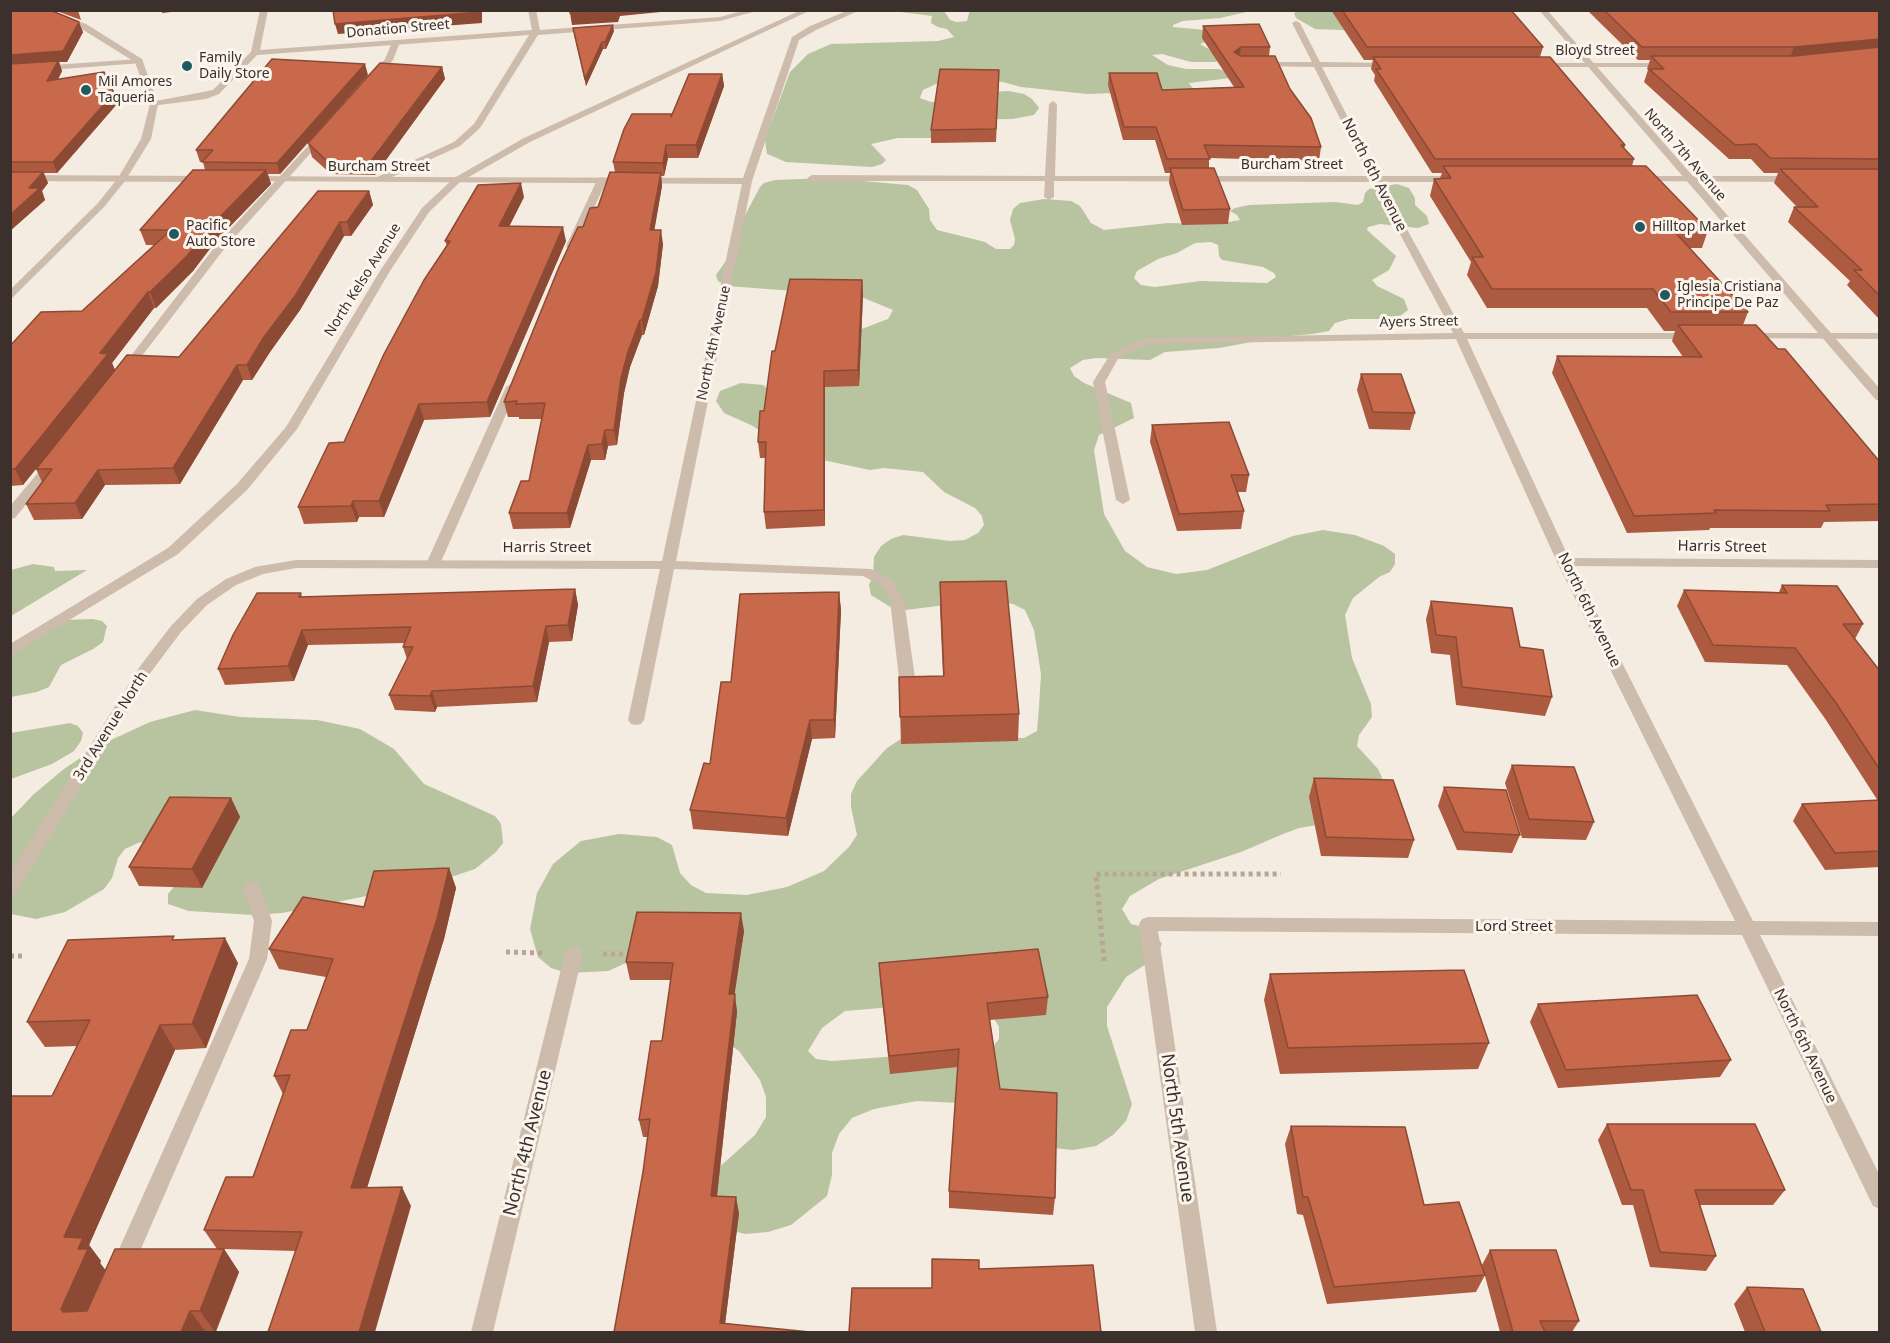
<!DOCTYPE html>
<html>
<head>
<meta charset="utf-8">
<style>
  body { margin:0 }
  #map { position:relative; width:1890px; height:1343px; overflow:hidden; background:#f4ebe1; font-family:"Noto Sans",sans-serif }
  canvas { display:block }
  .frame { position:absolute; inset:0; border:12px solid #3b302b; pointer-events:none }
</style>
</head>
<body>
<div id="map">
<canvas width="1890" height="1343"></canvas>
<div class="frame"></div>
</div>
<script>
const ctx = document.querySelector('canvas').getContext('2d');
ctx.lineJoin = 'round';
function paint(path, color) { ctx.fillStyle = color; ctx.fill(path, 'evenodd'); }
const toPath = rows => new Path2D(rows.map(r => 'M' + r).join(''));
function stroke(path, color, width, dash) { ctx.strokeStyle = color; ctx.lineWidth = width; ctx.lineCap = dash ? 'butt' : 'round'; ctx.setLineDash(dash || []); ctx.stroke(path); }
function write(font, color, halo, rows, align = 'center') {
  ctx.font = font + ' "Noto Sans",sans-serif'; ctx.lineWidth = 6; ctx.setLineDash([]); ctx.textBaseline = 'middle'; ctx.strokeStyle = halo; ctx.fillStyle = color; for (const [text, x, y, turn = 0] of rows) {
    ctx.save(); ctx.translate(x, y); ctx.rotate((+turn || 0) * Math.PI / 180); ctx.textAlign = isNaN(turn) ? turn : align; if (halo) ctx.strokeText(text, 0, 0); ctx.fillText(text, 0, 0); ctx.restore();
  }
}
const green = toPath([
  [970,10,1251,11,1220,18,1183,21,1173,25,1173,27,1215,31,1211,40,1200,44,1212,51,1220,60,1215,62,1191,62,1162,54,1152,55,1168,65,1186,69,1218,69,1225,71,1230,78,1189,83,1194,90,1087,94,1021,87,1003,82,962,80,936,84,923,90,920,98,931,102,957,101,989,92,1009,91,1024,94,1032,99,1039,108,1034,115,1012,119,933,120,934,138,898,138,871,144,886,160,882,164,872,167,786,162,767,154,765,140,790,72,808,54,831,44,938,41,954,37,947,29,938,27,931,23,932,16,901,12,944,11,950,20,957,22,967,21],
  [1301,10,1428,11,1365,31,1315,29,1296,18,1294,13],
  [829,178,908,185,917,190,929,209,930,220,937,230,985,242,996,249,1010,249,1014,245,1015,239,1010,220,1013,209,1020,203,1044,199,1071,201,1080,206,1091,223,1104,230,1168,223,1217,224,1240,220,1237,215,1230,211,1235,208,1249,205,1335,202,1358,205,1363,202,1365,193,1369,189,1397,184,1409,188,1415,198,1415,205,1427,216,1429,224,1418,228,1380,224,1368,227,1367,230,1396,256,1389,270,1372,280,1377,286,1404,299,1408,310,1396,319,1349,319,1335,323,1329,331,1312,334,1279,337,1219,348,1165,352,1150,360,1096,358,1083,360,1070,368,1074,376,1084,383,1131,403,1134,418,1099,435,1094,450,1104,514,1125,551,1147,567,1176,574,1207,570,1293,536,1323,530,1355,535,1384,546,1395,554,1395,564,1390,572,1379,577,1353,598,1345,615,1352,658,1371,704,1372,717,1359,735,1357,746,1378,769,1384,782,1348,820,1299,828,1283,834,1241,852,1159,879,1130,896,1122,909,1131,924,1152,929,1162,944,1154,959,1126,977,1107,1007,1107,1026,1132,1104,1126,1121,1113,1135,1096,1146,1073,1150,1053,1148,980,1104,917,1101,874,1109,852,1118,839,1134,832,1153,832,1175,827,1196,791,1225,768,1232,745,1234,723,1228,705,1180,755,1135,766,1117,766,1097,760,1080,739,1051,695,1020,704,971,646,954,608,971,568,973,551,968,538,957,530,929,537,893,553,864,581,841,619,834,657,837,672,845,680,873,691,885,706,893,747,895,787,887,824,871,849,847,857,835,851,807,851,794,857,781,887,748,901,739,1024,738,1037,731,1039,707,1041,674,1034,630,1025,610,1013,604,1000,602,969,602,906,610,892,608,871,595,869,585,873,576,874,557,881,546,891,539,903,535,950,541,965,540,978,533,984,525,982,516,975,508,944,492,923,472,884,468,870,470,799,455,751,425,724,413,716,401,720,391,741,383,763,385,773,393,818,393,830,384,851,333,888,319,893,310,859,296,728,286,718,281,716,275,728,258,743,219,760,187,764,183,775,180],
  [1211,242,1218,245,1219,256,1222,260,1263,267,1274,273,1276,277,1267,283,1201,281,1155,287,1141,285,1134,278,1137,271,1158,259,1177,253,1195,243],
  [951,1002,992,1015,999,1027,999,1039,991,1049,832,1061,816,1059,808,1051,822,1028,845,1011],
  [33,564,54,567,55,571,87,570,11,616,11,570],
  [93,619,102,621,107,626,103,642,93,649,61,665,49,687,37,692,11,697,11,645,65,620],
  [195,710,240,717,317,720,360,729,394,749,424,784,495,816,501,824,503,843,496,852,475,869,436,882,282,913,253,915,189,911,168,904,168,894,176,884,152,840,138,843,125,849,118,858,112,878,104,889,65,912,36,919,11,914,10,819,34,794,64,769,98,746,150,722],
  [70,723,78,726,83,733,81,741,74,751,52,764,11,779,11,733]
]);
const path = toPath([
  [506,952,542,953],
  [603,954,630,954],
  [10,956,25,956],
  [1104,961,1096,874,1281,874]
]);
const service = toPath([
  [393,40,400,42,393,60,375,81,369,81,369,77,385,59,393,40],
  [320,133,327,135,225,248,128,374,120,374,120,370,217,244,320,133],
  [602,177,607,180,576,246,567,248,566,246,597,180,602,177],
  [512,383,518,387,440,564,438,567,428,567,426,564,506,387,512,383],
  [52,460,58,464,56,467,15,518,10,519,10,506,48,461,52,460],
  [252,882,258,884,261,889,272,921,267,959,130,1274,122,1277,114,1274,111,1267,249,959,254,921,243,889,246,884,252,882]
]);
const minor = toPath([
  [260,10,268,10,260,50,532,30,528,10,536,10,540,30,720,17,746,10,760,10,720,21,538,35,480,128,460,146,392,177,743,178,792,37,810,26,849,10,860,10,816,30,799,40,752,181,676,561,871,569,892,580,904,600,915,678,912,682,902,682,899,678,890,600,882,586,863,576,674,569,644,720,641,724,636,725,631,724,628,720,660,569,296,568,263,574,236,585,207,605,181,632,151,672,16,893,10,895,10,873,141,665,171,626,197,599,226,579,255,567,296,560,662,561,742,184,246,181,244,179,249,176,377,177,454,142,474,124,529,35,257,55,219,94,206,99,151,106,151,102,213,90,251,52,260,10],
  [1296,21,1300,23,1320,62,1392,63,1396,65,1392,67,1322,67,1378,176,1454,176,1459,179,1454,182,1381,182,1464,333,1692,333,1698,336,1692,339,1467,339,1569,558,1880,560,1880,568,1573,566,1753,921,1880,922,1880,936,1760,935,1880,1176,1880,1209,1873,1206,1742,935,1158,931,1217,1332,1195,1332,1139,924,1142,919,1148,917,1735,921,1557,562,1456,339,1147,344,1119,357,1105,382,1130,500,1123,504,1116,500,1093,382,1111,353,1145,338,1453,333,1372,182,1054,181,1054,197,1049,200,1044,197,1045,181,812,181,807,178,812,175,1045,176,1049,104,1053,101,1057,104,1055,176,1369,176,1314,67,1260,66,1256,64,1260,62,1312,62,1292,23,1296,21],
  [139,59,143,61,142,63,10,73,10,68,139,59],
  [1539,63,1668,63,1672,65,1668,67,1536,67,1536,63,1539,63],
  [10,175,204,176,209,179,204,182,10,181,10,175],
  [1637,176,1796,176,1801,179,1796,182,1634,181,1634,177,1637,176],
  [1749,333,1880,333,1880,339,1745,338,1743,336,1749,333],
  [574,946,580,948,583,953,493,1332,471,1332,565,953,568,948,574,946]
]);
const tertiary = toPath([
  [34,10,46,10,86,24,142,59,158,104,151,139,125,181,104,207,10,300,10,290,98,203,118,178,141,139,150,104,135,62,80,28,34,10],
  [801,10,811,10,530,142,460,182,429,212,390,271,297,429,247,490,178,554,10,656,10,644,168,548,237,484,286,427,380,271,422,208,454,178,524,138,801,10],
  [1539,10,1547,10,1880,389,1880,400,1876,400,1539,10]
]);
const wall = toPath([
  [10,10,83,32,67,62,59,62,62,71,58,79,114,93,117,104,57,173,44,173,48,183,42,191,45,200,10,231],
  [54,10,78,10,81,20],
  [1331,10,1511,10,1543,47,1540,57,1625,145,1624,149,1634,159,1632,166,1708,230,1702,248,1690,248,1748,312,1743,325,1880,462,1880,521,1824,522,1821,528,1710,528,1709,530,1627,533,1552,373,1557,356,1683,357,1672,341,1675,331,1664,331,1647,308,1487,308,1467,275,1471,262,1430,196,1434,179,1440,178,1442,173,1432,173,1374,81,1375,75,1371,69,1373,60,1364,60],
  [1587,10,1880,10,1880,320,1847,285,1850,281,1788,222,1794,207,1797,207,1774,183,1778,173,1764,173,1751,159,1729,159,1644,82,1648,70,1647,69,1650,60,1638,60],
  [1203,26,1270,47,1269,56,1290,89,1321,147,1319,161,1209,158,1209,168,1230,209,1228,224,1182,225,1169,183,1170,173,1165,173,1155,140,1123,140,1108,85,1109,73,1162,90,1234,87,1202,38],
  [614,31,606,49,603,49,586,86,574,34],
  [442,67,445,79,375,175,331,174,312,157,308,143],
  [999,70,996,142,931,143,931,130],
  [722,74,724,86,698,158,668,158,664,176,661,176,662,186,654,230,663,244,658,286,644,335,642,335,630,367,624,393,617,445,608,446,605,460,591,460,570,528,513,529,509,513,529,481,542,419,519,419,519,417,508,417,504,402,583,227,598,207,615,172,613,162],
  [368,75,280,174,268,174,271,184,215,242,193,271,156,308,154,308,112,363,115,370,179,357,369,191,373,205,351,236,344,236,300,310,270,352,252,380,243,380,180,484,105,485,82,519,34,520,26,504,42,482,36,469,23,485,10,486,10,346,82,311,154,245,146,245,140,230,205,170,203,162,200,162,196,150],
  [524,197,509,226,566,241,490,417,424,420,384,517,359,517,357,522,304,524,298,507,344,442,447,246,445,241],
  [862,280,863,295,859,386,825,387,825,526,766,529,764,512,765,458,760,458,758,442,775,351],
  [1361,374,1415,413,1410,430,1369,429,1357,390],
  [1152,425,1249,475,1246,492,1238,492,1244,511,1241,529,1177,531,1150,442],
  [940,582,1019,714,1018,741,901,744,899,677,943,676,940,608],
  [1782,585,1863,624,1855,639,1880,671,1880,867,1825,870,1793,821,1802,804,1878,801,1826,720,1787,665,1705,662,1677,606,1684,590,1779,592],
  [575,589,578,605,572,641,549,642,537,702,437,707,435,712,395,710,389,695,407,659,403,647,404,643,308,645,294,681,225,685,218,669,301,593,302,597],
  [839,592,841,610,835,738,812,739,788,836,693,829,690,810,710,764,731,682],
  [1431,601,1520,647,1552,697,1545,716,1456,705,1450,655,1431,653,1426,619],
  [1512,765,1594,822,1586,840,1522,838,1505,783],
  [1314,778,1414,840,1408,858,1321,856,1309,797],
  [1444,787,1520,835,1512,853,1457,850,1438,806],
  [231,798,240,817,202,888,139,886,129,867],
  [449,868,456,888,444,939,367,1188,411,1206,296,1251,224,1249,239,1272,216,1332,10,1332,52,1096,77,1046,45,1047,27,1022,175,940,238,963,206,1048,175,1050,89,1245,101,1261,100,1263,105,1270,217,1249,204,1230,253,1177,283,1094,274,1076,307,1030,326,977,279,969,269,949],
  [744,931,734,994,737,1012,717,1196,739,1213,725,1324,614,1332,643,1172,648,1137,643,1137,639,1120,662,1041,671,980,630,980,626,962],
  [879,963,1048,997,1046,1015,990,1020,1000,1089,1055,1198,1053,1215,949,1208,949,1191,958,1067,890,1074,880,982],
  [1270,974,1489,1043,1478,1069,1280,1074,1264,1000],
  [1538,1004,1731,1060,1720,1077,1558,1088,1530,1022],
  [1607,1124,1785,1190,1773,1205,1700,1205,1716,1256,1706,1271,1650,1267,1633,1205,1622,1205,1598,1140],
  [1291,1126,1424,1205,1485,1275,1476,1292,1327,1304,1303,1215,1297,1214,1285,1144],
  [1490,1250,1579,1321,1572,1332,1500,1332,1482,1265],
  [1747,1287,1821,1332,1745,1332,1734,1304]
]);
const shadedWall = toPath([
  [162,10,189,10,162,13],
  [480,10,482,10,482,23,338,34,335,24],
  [605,10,681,10,620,16,618,22,572,25,570,13],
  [79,22,83,32,67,62,59,62,62,71,52,92,47,81,10,66,10,55],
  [613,25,614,31,606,49,605,42],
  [1880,39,1880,52,1789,61,1794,47],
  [602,42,603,49,586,86,585,79],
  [1241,47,1239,60,1234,52],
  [365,64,368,75,280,174,277,163],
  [442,67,445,79,375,175,371,161],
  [722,74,724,86,698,158,696,145],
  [114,93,117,104,57,173,53,162],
  [666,145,668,158,664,176,663,163],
  [266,170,271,184,215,242,193,271,156,308,150,292,210,227],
  [43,172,48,183,42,191,45,200,10,231,10,215,29,188],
  [661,173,662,186,652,244,650,230],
  [521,183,524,197,502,241,499,226],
  [369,191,373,205,351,236,347,222],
  [340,222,344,236,300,310,270,352,252,380,247,365,264,337],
  [563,227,566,241,490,417,487,402],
  [661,230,663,244,658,286,644,335,642,320],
  [862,280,863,295,859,386,858,370],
  [148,292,154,308,112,363,115,370,23,485,15,469,100,353],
  [640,320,642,335,630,367,624,393,617,445,614,430,621,378,628,352],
  [237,365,243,380,180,484,173,468],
  [824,371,825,387,825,526,824,510],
  [419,404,424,420,384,517,379,501],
  [605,430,608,446,605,460,602,444],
  [588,445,591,460,570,528,567,513],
  [98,470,105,485,82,519,75,503],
  [353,501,359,517,357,522,351,506],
  [575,589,578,605,572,641,568,625],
  [839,592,841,610,835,738,834,720],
  [546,626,549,642,537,702,533,686],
  [302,630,308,645,294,681,288,666],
  [432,691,437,707,435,712,430,696],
  [810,720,812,739,788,836,786,818],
  [231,798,240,817,202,888,192,869],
  [449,868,456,888,444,939,361,1207,351,1188],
  [741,913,744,931,732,1012,729,994],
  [225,938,238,963,206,1048,192,1024],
  [735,994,737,1012,715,1213,711,1196],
  [160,1025,175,1050,89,1245,101,1261,100,1263,107,1272,80,1331,61,1309,64,1237],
  [402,1187,411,1206,375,1332,359,1332],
  [736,1197,739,1213,724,1332,720,1323],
  [224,1249,239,1272,215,1332,200,1311],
  [190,1311,206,1332,181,1332]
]);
const building = toPath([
  [10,10,50,10,79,22,63,51,10,55,10,10],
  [333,10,480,10,480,12,335,24,333,10],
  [570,10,605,10,570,13,570,10],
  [1342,10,1511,10,1543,47,1367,47,1342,10],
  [1604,10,1880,10,1880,39,1794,47,1642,47,1604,10],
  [1259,24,1270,47,1241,47,1234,52,1241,56,1275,56,1290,89,1311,118,1321,147,1204,145,1210,159,1167,159,1156,127,1124,127,1109,73,1157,73,1162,90,1244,87,1203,26,1259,24],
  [613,25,605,42,602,42,585,79,573,28,613,25],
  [1880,47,1880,159,1770,158,1756,144,1735,145,1649,69,1664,69,1651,56,1794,56,1880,47],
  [1373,57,1550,57,1625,145,1621,145,1634,159,1435,159,1376,69,1381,69,1373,57],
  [272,59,365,64,277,163,202,162,213,150,196,150,272,59],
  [58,61,47,81,104,72,114,93,53,162,10,162,10,64,58,61],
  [380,63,442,67,371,161,327,161,308,143,380,63],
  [940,69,999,70,996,129,931,130,940,69],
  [689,74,722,74,696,145,666,145,663,163,613,162,624,129,632,114,672,114,671,117,689,74],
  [1443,166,1646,166,1708,230,1674,231,1748,312,1671,312,1653,289,1492,289,1472,257,1483,257,1434,179,1451,178,1443,166],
  [1170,168,1214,168,1230,209,1183,210,1170,168],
  [1780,169,1880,169,1880,296,1854,270,1862,270,1794,207,1818,207,1780,169],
  [193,170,266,170,210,227,187,256,150,292,148,292,100,353,108,354,15,469,10,469,10,346,41,312,82,311,171,230,140,230,193,170],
  [10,172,43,172,29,188,40,188,10,215,10,172],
  [610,172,661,173,650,230,661,230,656,272,642,320,640,320,628,352,621,378,614,430,605,430,602,444,588,445,567,513,509,513,521,481,529,481,545,403,516,404,517,401,504,402,559,267,578,227,583,227,590,208,598,207,610,172],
  [521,183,499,226,563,227,487,402,419,404,379,501,353,501,351,506,298,507,329,443,344,442,384,354,424,280,450,241,445,241,478,185,521,183],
  [318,191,369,191,347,222,340,222,295,296,264,337,247,365,237,365,173,468,98,470,75,503,26,504,52,469,36,469,127,355,179,357,318,191],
  [790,279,862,280,858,370,824,371,824,510,764,512,766,442,758,442,760,411,764,411,772,351,775,351,790,279],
  [1678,325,1756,325,1778,349,1785,349,1880,462,1880,504,1826,505,1830,511,1714,510,1716,513,1634,516,1557,356,1702,357,1678,325],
  [1361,374,1401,374,1415,413,1373,412,1361,374],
  [1229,422,1249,475,1231,475,1244,511,1179,514,1152,425,1229,422],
  [1006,581,1019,714,900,717,899,677,944,676,940,582,1006,581],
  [1782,585,1837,586,1863,624,1843,624,1880,671,1880,770,1836,703,1795,648,1713,645,1684,590,1787,593,1782,585],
  [575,589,568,625,546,626,533,686,432,691,430,696,389,695,413,647,403,647,411,627,302,630,288,666,218,669,233,635,257,593,301,593,299,597,575,589],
  [839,592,834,720,810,720,786,818,690,810,704,763,710,764,721,682,731,682,740,594,839,592],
  [1431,601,1512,608,1520,647,1543,650,1552,697,1462,687,1456,637,1436,635,1431,601],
  [1512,765,1574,767,1594,822,1529,819,1512,765],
  [1314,778,1393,780,1414,840,1326,837,1314,778],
  [1444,787,1506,790,1520,835,1464,832,1444,787],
  [170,797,231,798,192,869,129,867,170,797],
  [1880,800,1880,851,1835,853,1802,804,1880,800],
  [449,868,437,919,351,1188,402,1187,359,1332,268,1332,302,1232,204,1230,226,1177,253,1177,290,1075,274,1076,291,1030,307,1030,333,959,269,949,303,897,364,907,374,871,449,868],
  [637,912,741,913,729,994,735,994,711,1196,736,1197,720,1323,810,1332,596,1332,614,1332,643,1172,650,1119,639,1120,651,1041,662,1041,673,963,626,962,637,912],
  [174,936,172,940,225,938,192,1024,160,1025,64,1237,83,1238,78,1249,88,1249,61,1309,63,1312,87,1311,115,1249,224,1249,200,1311,190,1311,181,1332,10,1332,10,1096,52,1096,90,1020,27,1022,68,940,174,936],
  [1038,949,1048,997,987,1003,1000,1089,1057,1093,1055,1198,949,1191,959,1049,889,1056,879,963,1038,949],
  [1464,970,1489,1043,1288,1048,1270,974,1464,970],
  [1697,995,1731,1060,1566,1070,1538,1004,1697,995],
  [1607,1124,1755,1124,1785,1190,1695,1190,1716,1256,1660,1252,1643,1190,1631,1190,1607,1124],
  [1291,1126,1405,1127,1424,1205,1459,1202,1485,1275,1334,1287,1308,1197,1303,1197,1291,1126],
  [1490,1250,1556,1250,1579,1321,1540,1321,1545,1332,1513,1332,1490,1250],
  [932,1259,979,1260,979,1269,1093,1265,1101,1332,849,1332,852,1288,932,1288,932,1259],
  [1747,1287,1803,1289,1821,1332,1765,1332,1747,1287]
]);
const markers = [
  [187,66,6,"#1f5a5e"],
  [86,90,6,"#1f5a5e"],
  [1640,227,6,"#1f5a5e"],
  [174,234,6,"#1f5a5e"],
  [1665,295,6,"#1f5a5e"]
];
const farStreetnames = [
  ["Donation Street",398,29,-5],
  ["Bloyd Street",1595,51],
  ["North 7th Avenue",1685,155,49],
  ["Burcham Street",1292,165],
  ["Burcham Street",379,167],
  ["North Kelso Avenue",363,280,-58],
  ["Ayers Street",1419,322,-1],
  ["North 4th Avenue",714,343,-78]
];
const farPoinames = [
  ["Family",199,58],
  ["Daily Store",199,74],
  ["Mil Amores",98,82],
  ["Taqueria",98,98],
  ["Pacific",186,226],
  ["Auto Store",186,242],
  ["Hilltop Market",1652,227],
  ["Iglesia Cristiana",1677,287],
  ["Principe De Paz",1677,303]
];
const streetNames = [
  ["North 6th Avenue",1374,175,63],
  ["Harris Street",1722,547,1],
  ["Harris Street",547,548],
  ["North 6th Avenue",1589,610,64],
  ["3rd Avenue North",111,726,-58],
  ["Lord Street",1514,927],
  ["North 6th Avenue",1805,1046,64]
];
const nearStreetnames = [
  ["North 5th Avenue",1177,1128,82],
  ["North 4th Avenue",528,1143,-76]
];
paint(green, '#b8c4a0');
stroke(path, '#b9a596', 5, [4, 4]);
paint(service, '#cdbbac');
paint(minor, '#cdbbac');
paint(tertiary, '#cdbbac');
paint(wall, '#ac5a40');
paint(shadedWall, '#8c4a34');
paint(building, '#c8694b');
stroke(building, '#8c4a34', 1.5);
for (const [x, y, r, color] of markers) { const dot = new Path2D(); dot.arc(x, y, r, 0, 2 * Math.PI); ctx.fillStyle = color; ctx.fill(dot); stroke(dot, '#fbf5ee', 2); }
write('14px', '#3b302b', '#fbf5ee', farStreetnames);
write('14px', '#3b302b', '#fbf5ee', farPoinames, 'left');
write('15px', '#3b302b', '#fbf5ee', streetNames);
write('18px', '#3b302b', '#fbf5ee', nearStreetnames);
</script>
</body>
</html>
